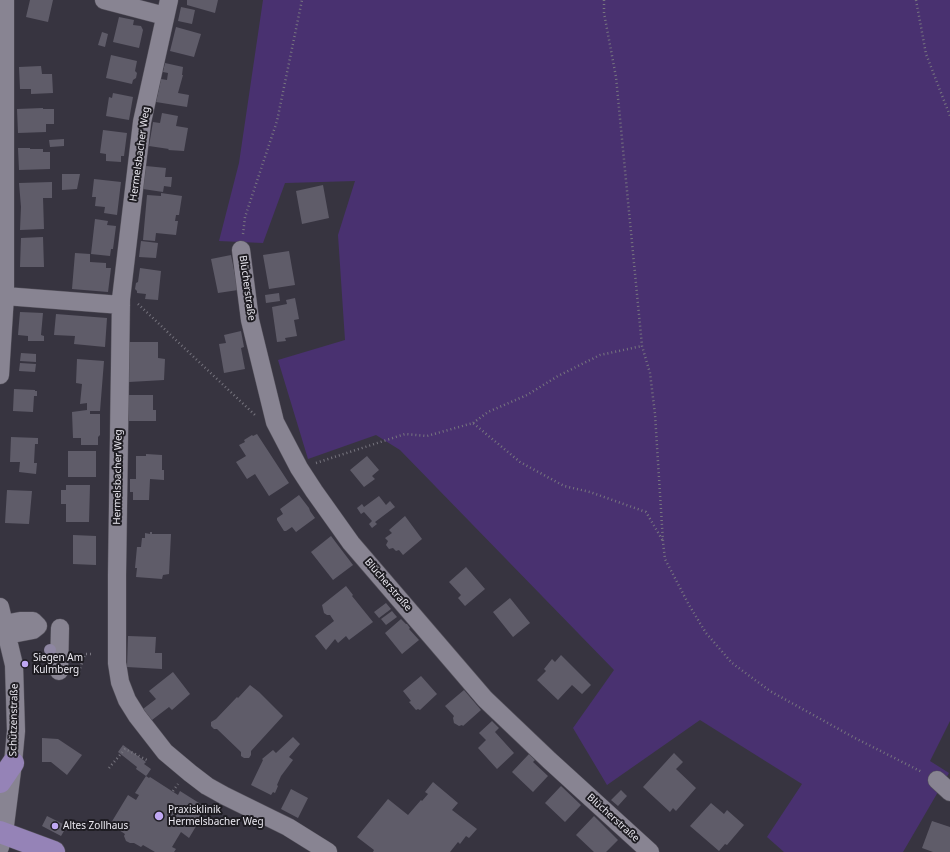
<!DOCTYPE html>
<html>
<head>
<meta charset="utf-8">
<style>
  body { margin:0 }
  canvas { display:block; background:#373440 }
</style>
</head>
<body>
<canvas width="950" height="852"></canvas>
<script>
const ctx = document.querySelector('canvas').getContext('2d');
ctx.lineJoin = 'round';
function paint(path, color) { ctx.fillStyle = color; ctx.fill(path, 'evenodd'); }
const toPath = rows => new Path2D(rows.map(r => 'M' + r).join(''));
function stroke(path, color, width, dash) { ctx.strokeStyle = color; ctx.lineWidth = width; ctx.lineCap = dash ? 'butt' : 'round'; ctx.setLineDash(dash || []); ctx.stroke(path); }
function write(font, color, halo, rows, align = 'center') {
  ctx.font = font + ' "Noto Sans",sans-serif'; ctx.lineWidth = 4; ctx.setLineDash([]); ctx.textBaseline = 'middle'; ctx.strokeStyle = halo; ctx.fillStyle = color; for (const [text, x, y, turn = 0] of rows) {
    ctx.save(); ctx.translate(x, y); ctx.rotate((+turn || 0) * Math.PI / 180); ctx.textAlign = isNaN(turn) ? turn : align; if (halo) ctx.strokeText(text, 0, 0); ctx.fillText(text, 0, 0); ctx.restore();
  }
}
const green = toPath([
  [263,0,950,0,950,721,930,761,949,773,903,852,784,852,767,837,802,784,700,720,607,785,573,728,614,670,400,450,376,435,308,459,278,360,345,340,338,235,355,181,285,183,263,243,219,241,239,163]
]);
const building = toPath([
  [30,0,53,0,48,22,26,17],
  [187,0,218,0,215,13,187,5],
  [181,7,195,10,192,24,178,21],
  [119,17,134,20,133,25,141,26,143,30,139,48,113,42],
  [176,27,201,34,194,57,170,51],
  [102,32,108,34,105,47,98,45],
  [111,55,137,61,135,71,137,73,136,78,133,80,132,84,106,78],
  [165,63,183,67,182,75,183,75,178,93,189,95,187,107,156,102,161,79,167,80,168,73,163,72],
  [41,66,42,74,52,74,53,93,31,94,31,89,20,89,19,67],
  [113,93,133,97,129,120,106,116,109,97,112,98],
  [43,108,43,109,54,109,54,124,46,124,46,132,18,133,17,109],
  [162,113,178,116,176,126,188,128,184,151,168,150,169,149,149,146,153,122,160,123],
  [103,130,127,133,124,156,121,156,121,162,106,161,106,154,100,153],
  [64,139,64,146,50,147,49,140],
  [18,148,30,148,30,149,43,149,43,152,50,152,50,169,19,170],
  [146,166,166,168,165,177,172,177,171,187,164,186,163,192,143,189],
  [62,174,80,174,77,189,62,190],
  [94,179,121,182,117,215,104,213,105,207,95,206,96,197,92,197],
  [52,182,52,198,43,198,44,229,20,230,21,207,19,183],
  [323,185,329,218,302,224,296,191],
  [161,193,182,196,179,215,176,215,175,221,178,221,176,235,156,233,155,241,143,240,147,195,161,196],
  [95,219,108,221,107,225,116,226,113,249,111,249,110,256,91,254],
  [43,237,44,267,20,267,21,238],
  [141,241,158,243,156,258,139,257],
  [289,251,295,285,269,289,263,255],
  [75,253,90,254,90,262,106,263,106,268,111,268,108,292,72,289],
  [231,255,238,290,218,293,211,259],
  [140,268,161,271,158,300,145,299,146,294,137,293,137,291,135,289,136,283,138,282],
  [279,293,280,301,266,303,265,295],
  [295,298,299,319,294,320,297,336,285,338,286,341,277,342,272,307,287,304,286,300],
  [20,312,43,313,41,335,44,336,44,341,28,341,28,336,18,335],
  [56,314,107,318,105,347,74,344,75,336,54,335],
  [241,331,244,347,241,348,245,369,224,373,219,344,226,343,224,335],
  [129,342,158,342,158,358,165,359,164,380,129,382],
  [21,353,36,354,36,362,20,361],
  [77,359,104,361,100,411,90,411,90,414,100,414,100,435,98,437,98,445,81,445,81,438,73,438,72,412,87,410,87,403,80,404,82,384,76,383],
  [20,363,36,364,35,372,19,371],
  [14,389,35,390,35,391,37,391,37,396,34,396,33,412,13,411],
  [129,395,153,395,153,410,156,410,156,421,129,421],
  [257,434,289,483,269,496,255,474,247,479,236,462,246,456,239,445,245,442,244,440,252,435,253,436],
  [11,437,38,438,38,444,35,444,34,463,37,463,36,474,19,472,20,462,10,462],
  [68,451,96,451,96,477,68,477],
  [146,454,162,455,162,470,164,470,164,480,150,479,149,500,133,500,133,492,130,492,130,479,136,479,136,456,146,456],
  [367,456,379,470,372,476,375,479,364,487,350,470],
  [66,485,90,485,89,522,66,522,66,504,61,504,61,490,66,490],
  [7,490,32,491,29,524,5,523],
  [299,495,309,508,310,511,315,518,296,532,292,527,286,531,284,531,277,520,277,518,283,514,280,509],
  [379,496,386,505,390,501,395,507,375,522,377,524,372,528,369,524,372,521,364,512,361,514,357,508,362,504,364,507],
  [405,516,422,539,403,555,399,550,396,551,393,548,389,549,386,545,388,541,385,538,392,533,389,530],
  [150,532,152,532,152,534,171,534,169,574,163,575,162,579,136,577,137,568,135,568,137,547,141,547,142,538,145,538,145,533,150,534],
  [73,535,96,536,96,565,73,564],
  [331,536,353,565,333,580,311,552],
  [466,567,485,589,465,606,458,598,461,595,449,582],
  [346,586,353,595,352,596,373,622,349,640,346,636,338,643,335,639,326,650,315,636,334,621,330,615,327,615,324,613,322,605],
  [510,598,530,623,513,637,493,612],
  [386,603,391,609,379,618,374,612],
  [392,611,397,617,386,625,381,619],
  [401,619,406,624,407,624,410,628,409,629,419,640,402,654,385,633],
  [128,636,156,637,155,653,162,653,162,669,127,667],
  [561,655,591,685,582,694,572,685,558,700,537,680,546,671,544,669,552,659,555,662],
  [173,672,190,694,172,710,169,707,152,720,143,709,156,699,149,691],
  [421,676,437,694,420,710,418,709,416,710,409,702,411,701,403,691],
  [250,685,259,692,283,716,251,751,251,755,249,758,244,758,241,756,241,752,217,729,214,729,211,726,211,722,216,719,237,697,238,698],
  [464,690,481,710,463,726,462,725,459,726,454,723,453,718,454,716,445,706],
  [492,721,499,728,495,732,514,753,497,769,478,748,486,740,479,733],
  [293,737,300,744,289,757,293,760,281,776,277,785,278,786,275,793,273,792,271,795,251,785,263,760,262,759,273,750,276,753],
  [42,738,58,739,82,755,67,775,51,762,42,762],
  [123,745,146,762,144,764,151,769,147,775,146,776,136,769,137,767,118,752],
  [674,753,683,762,676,769,696,788,676,811,673,808,670,812,643,787],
  [529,754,535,760,533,762,548,776,533,792,512,772],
  [146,776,149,778,150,777,178,795,180,791,207,808,189,838,181,832,172,847,176,849,174,852,155,852,143,845,141,847,134,843,130,843,126,841,124,836,125,834,116,828,116,827,111,823,128,795,136,800,139,795,135,793],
  [433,782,458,803,452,810,477,829,469,838,466,836,460,844,458,842,450,852,373,852,374,850,357,837,388,799,408,815,421,800,422,801,428,794,425,792],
  [561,786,581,805,565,822,545,803],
  [291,789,308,798,298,818,281,809],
  [621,790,627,796,618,806,611,800],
  [711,803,724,814,727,810,744,825,727,845,725,844,719,851,690,826],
  [47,816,67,826,61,836,42,826],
  [594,816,618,840,606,852,594,852,576,835],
  [932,821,950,827,950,852,933,852,922,848]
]);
const path = toPath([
  [604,0,604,13,616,77,642,346,650,373,655,414,663,542,665,559,689,605,706,633,732,663,770,691,853,737,922,772],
  [916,0,926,54,950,116],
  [243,234,245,217,277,121,302,0],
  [138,304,255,415],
  [473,423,488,412,527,395,558,376,600,355,642,346],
  [316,463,405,434,427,436,473,423,520,462,564,486,590,492,646,512,663,541],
  [79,672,85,654,91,654],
  [109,768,125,749,149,761],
  [173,791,178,784]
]);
const minor = toPath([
  [104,0,165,16],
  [169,0,142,122,121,299,117,575,117,663,120,682,127,700,137,716,165,752,190,773,207,786,225,796,288,827,328,852],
  [241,250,250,320,275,422,299,468,314,491,351,543,485,699,549,760,650,852],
  [5,296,121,305],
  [0,375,5,296,5,0],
  [0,607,14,665,16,731,13,763,4,833,0,847],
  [4,624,20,621,33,621,38,626,33,630,7,635],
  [59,671,60,628],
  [937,780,950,792]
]);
const major = toPath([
  [0,782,13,763],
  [0,832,54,852]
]);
const trees = [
  [50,650]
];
const markers = [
  [25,664,4,"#c0a8f3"],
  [159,816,5,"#c0a8f3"],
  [55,826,4,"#c0a8f3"]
];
const streetNames = [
  ["Hermelsbacher Weg",140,154,-82],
  ["Blücherstraße",247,288,82],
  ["Hermelsbacher Weg",118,477,-89],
  ["Blücherstraße",388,585,49],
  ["Schützenstraße",14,720,-89],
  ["Blücherstraße",613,818,42]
];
const poiNames = [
  ["Siegen Am",33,658],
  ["Kulmberg",33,670],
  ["Praxisklinik",168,810],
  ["Hermelsbacher Weg",168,822],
  ["Altes Zollhaus",63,826]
];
paint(green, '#493170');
paint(building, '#5f5c69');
stroke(minor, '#54515b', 19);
stroke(major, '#54515b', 23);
stroke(path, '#77757f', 2.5, [1, 3]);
stroke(minor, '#888492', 18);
stroke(major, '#9583b7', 22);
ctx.fillStyle = '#8e86a2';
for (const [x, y] of trees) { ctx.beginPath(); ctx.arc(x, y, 6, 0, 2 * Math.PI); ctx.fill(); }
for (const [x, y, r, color] of markers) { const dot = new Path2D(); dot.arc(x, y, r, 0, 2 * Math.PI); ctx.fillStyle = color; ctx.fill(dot); stroke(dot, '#1e1c22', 1.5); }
write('10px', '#ebe9f1', '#1e1c22', streetNames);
write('10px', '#ebe9f1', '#1e1c22', poiNames, 'left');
</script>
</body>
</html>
